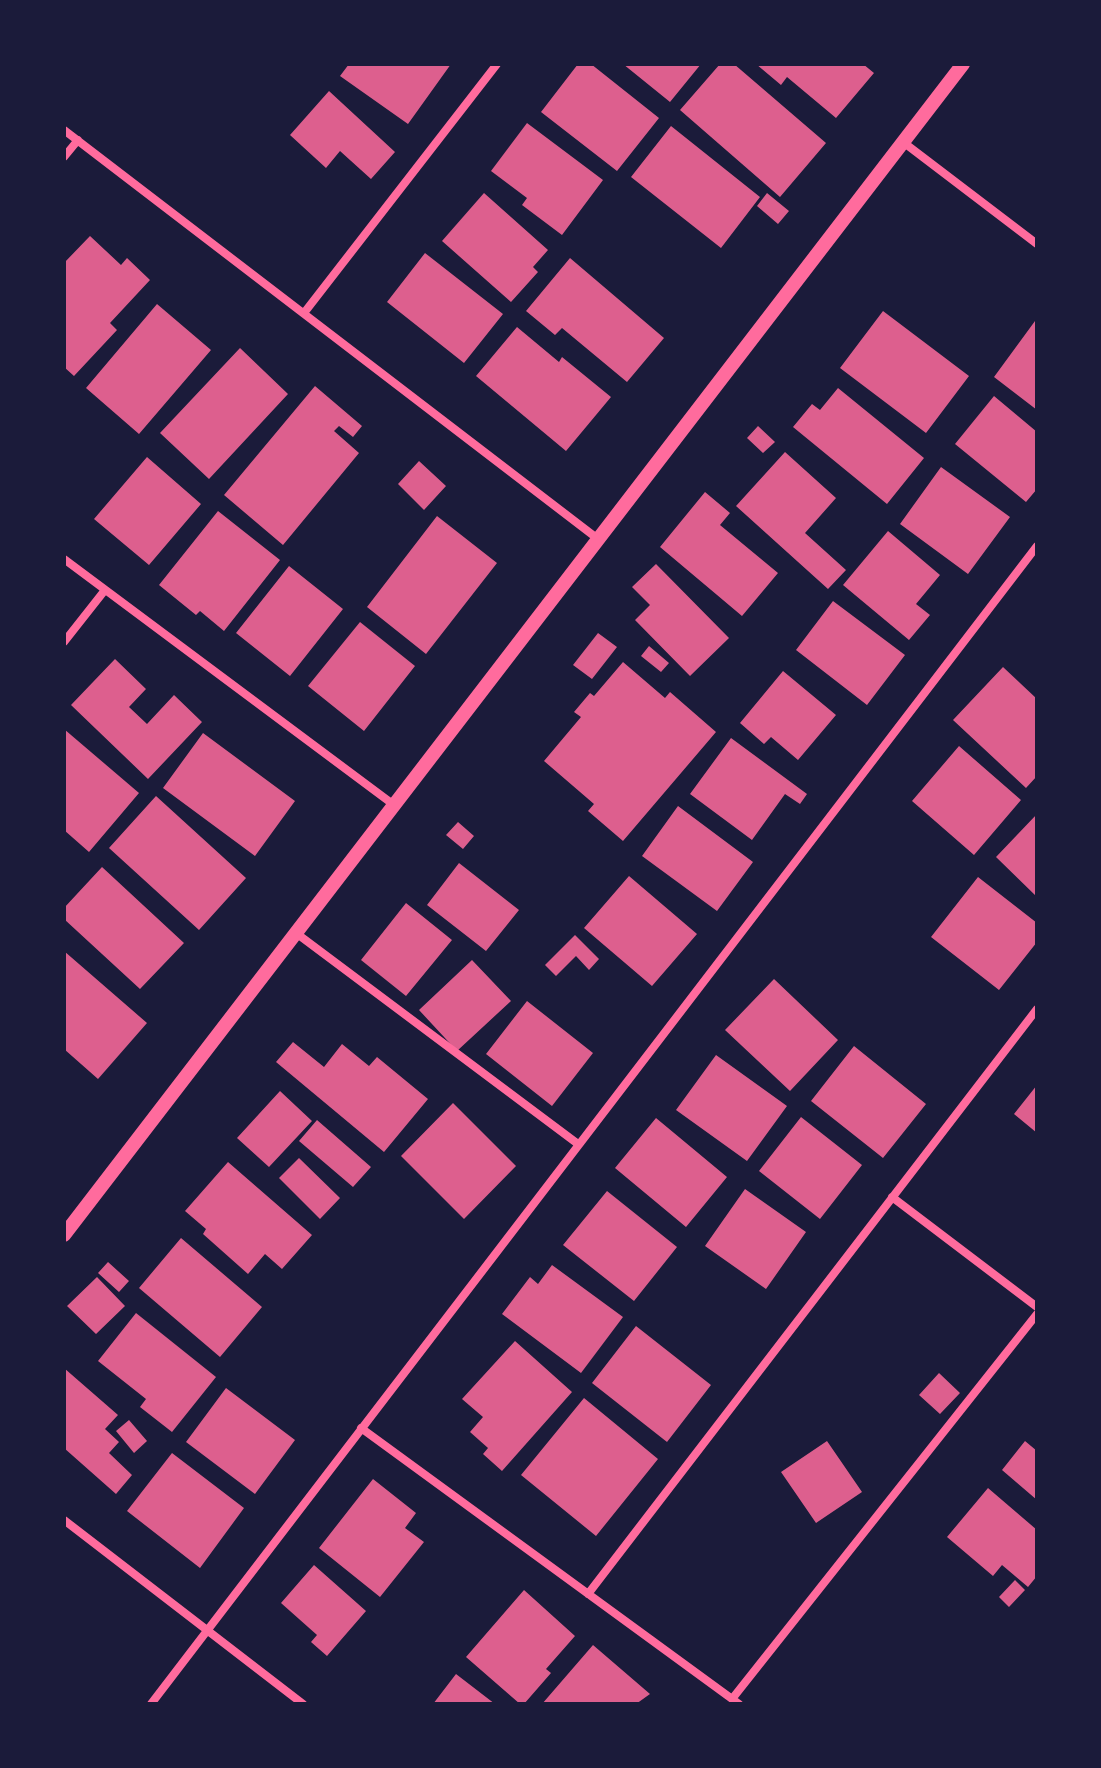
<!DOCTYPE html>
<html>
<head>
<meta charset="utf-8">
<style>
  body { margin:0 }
  #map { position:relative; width:1101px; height:1768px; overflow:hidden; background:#1b1b3a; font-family:Inter,sans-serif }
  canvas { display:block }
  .frame { position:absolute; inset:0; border:66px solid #1b1b3a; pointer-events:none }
</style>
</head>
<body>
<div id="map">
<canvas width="1101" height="1768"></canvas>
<div class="frame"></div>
</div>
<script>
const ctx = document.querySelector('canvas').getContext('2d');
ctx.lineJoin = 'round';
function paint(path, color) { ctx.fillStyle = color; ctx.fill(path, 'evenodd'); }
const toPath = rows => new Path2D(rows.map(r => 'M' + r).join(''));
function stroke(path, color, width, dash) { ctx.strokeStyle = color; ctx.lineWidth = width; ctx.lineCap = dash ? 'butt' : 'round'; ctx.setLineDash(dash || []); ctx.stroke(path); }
const building = toPath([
  [349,64,451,64,408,124,340,76],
  [578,64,591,64,659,118,617,171,541,112],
  [623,64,701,64,670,102],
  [720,64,734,64,826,143,780,197,680,110],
  [756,64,863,64,874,73,836,118,787,77,781,85],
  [329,91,395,152,371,179,340,151,326,168,290,135],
  [527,123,603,180,562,235,522,205,527,198,491,171],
  [671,126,760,197,721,248,631,177],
  [484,193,548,250,533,267,538,272,511,302,442,241],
  [767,193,789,211,778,224,757,206],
  [90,236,121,265,127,258,150,280,110,323,117,330,74,376,64,367,64,263],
  [425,253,503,314,464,363,387,302],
  [570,258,664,338,627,382,562,328,555,335,526,311],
  [157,304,211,350,139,434,86,388],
  [883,311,969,376,926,433,840,368],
  [1035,321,1037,322,1037,410,994,377],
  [517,327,559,362,562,357,611,397,566,451,476,376],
  [240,348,288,394,209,479,160,433],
  [315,386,362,426,353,437,339,426,334,431,359,453,283,545,224,495],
  [838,388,924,458,887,504,793,427,812,404,820,410],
  [994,396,1037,432,1037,489,1026,502,955,444],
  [758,426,775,442,763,453,747,438],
  [785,452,836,498,805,533,846,570,828,589,736,506],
  [147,457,201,504,149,565,94,519],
  [419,461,446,486,424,510,398,484],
  [941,467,1010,517,968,574,900,524],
  [705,492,730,513,720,525,778,573,742,616,660,547],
  [218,511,280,560,224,631,200,611,196,615,159,585],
  [437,516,497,563,426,654,367,607],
  [888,531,940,575,916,604,930,615,909,640,843,585],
  [656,564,729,638,690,676,635,620,650,605,632,587],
  [289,566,343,609,290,676,236,633],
  [833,601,905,655,867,705,796,650],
  [360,622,415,666,364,731,308,686],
  [598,633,617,647,592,679,573,665],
  [649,646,669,663,661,672,641,656],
  [115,659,146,689,129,707,147,724,174,695,202,722,148,779,71,705],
  [623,662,665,698,670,692,716,732,623,841,588,811,594,804,544,761,581,717,574,712,590,693,594,696],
  [1003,667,1037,699,1037,776,1026,788,953,720],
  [783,671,836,715,798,760,771,737,764,744,740,723],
  [64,729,139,793,89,852,64,830],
  [203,733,295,801,255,856,163,788],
  [731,738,807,794,800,804,785,794,752,840,690,794],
  [959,746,1021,800,974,855,912,801],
  [156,796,246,878,199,930,109,848],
  [678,806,753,862,717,911,642,856],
  [1037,814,1037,897,996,857],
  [458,822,474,836,463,849,446,835],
  [459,863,519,910,486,951,427,905],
  [102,867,184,943,140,989,64,919,64,908],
  [629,876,697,934,652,986,584,928],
  [978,877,1037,923,1037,942,999,990,931,937],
  [406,903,452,940,406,996,361,960],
  [575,935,599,959,589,970,576,956,556,976,545,965],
  [64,951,147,1023,98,1079,64,1049],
  [472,960,511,1001,457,1051,419,1010],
  [774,979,838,1040,790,1091,725,1030],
  [527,1001,593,1053,552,1106,486,1054],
  [293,1042,324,1067,342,1044,369,1066,377,1057,428,1099,384,1152,276,1062],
  [854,1046,926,1104,883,1158,811,1101],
  [716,1055,787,1106,747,1161,676,1110],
  [1037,1085,1037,1133,1014,1114],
  [280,1091,312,1121,269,1167,237,1138],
  [453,1103,516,1166,464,1219,401,1156],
  [801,1117,862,1165,820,1219,759,1171],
  [656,1118,727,1177,686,1227,615,1168],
  [317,1120,371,1167,353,1187,299,1141],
  [299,1158,340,1198,320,1219,279,1178],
  [228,1162,312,1235,282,1269,265,1254,248,1274,203,1234,206,1229,185,1211],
  [745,1189,806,1232,766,1289,705,1246],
  [607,1191,677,1247,634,1301,563,1245],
  [181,1238,262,1307,220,1357,139,1288],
  [108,1262,129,1281,119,1292,98,1273],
  [552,1265,623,1317,581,1373,502,1314,530,1277,538,1284],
  [97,1277,125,1306,96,1334,67,1306],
  [136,1313,216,1377,172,1432,140,1407,146,1399,98,1361],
  [636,1326,711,1385,667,1442,592,1383],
  [515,1341,572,1392,502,1471,483,1454,488,1448,470,1432,483,1417,462,1399],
  [64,1368,118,1415,105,1429,119,1442,109,1453,132,1475,116,1494,64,1448],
  [939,1373,960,1393,940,1414,919,1395],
  [226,1388,295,1440,255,1494,186,1442],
  [584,1398,658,1459,596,1536,521,1475],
  [129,1420,147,1441,134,1453,116,1431],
  [827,1441,862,1492,816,1523,781,1472],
  [1025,1441,1037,1451,1037,1500,1002,1470],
  [172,1453,244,1508,200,1568,127,1511],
  [373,1479,416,1513,405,1528,424,1542,380,1597,319,1548],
  [988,1488,1037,1530,1037,1576,1028,1587,1002,1565,993,1576,947,1537],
  [314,1565,366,1611,327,1656,311,1642,317,1635,281,1603],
  [1015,1580,1025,1590,1009,1607,999,1597],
  [524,1590,575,1636,546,1669,551,1673,524,1704,520,1704,466,1657],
  [593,1645,650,1694,636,1704,542,1704],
  [456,1674,495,1704,433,1704]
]);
const minor = toPath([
  [64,130,598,539],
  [903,142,1037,244],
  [64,157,78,140],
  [304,313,497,64],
  [64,559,394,805],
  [64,642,105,590],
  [296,933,578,1144],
  [892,1197,1037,1307],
  [361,1428,739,1704],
  [64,1520,303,1704],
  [588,1594,1037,1009],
  [732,1699,1037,1314],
  [151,1704,1037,546]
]);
const tertiary = toPath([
  [64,1235,963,64]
]);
paint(building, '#dd5f8e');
stroke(minor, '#ff6b9d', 8);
stroke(tertiary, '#ff6b9d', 14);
</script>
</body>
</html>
